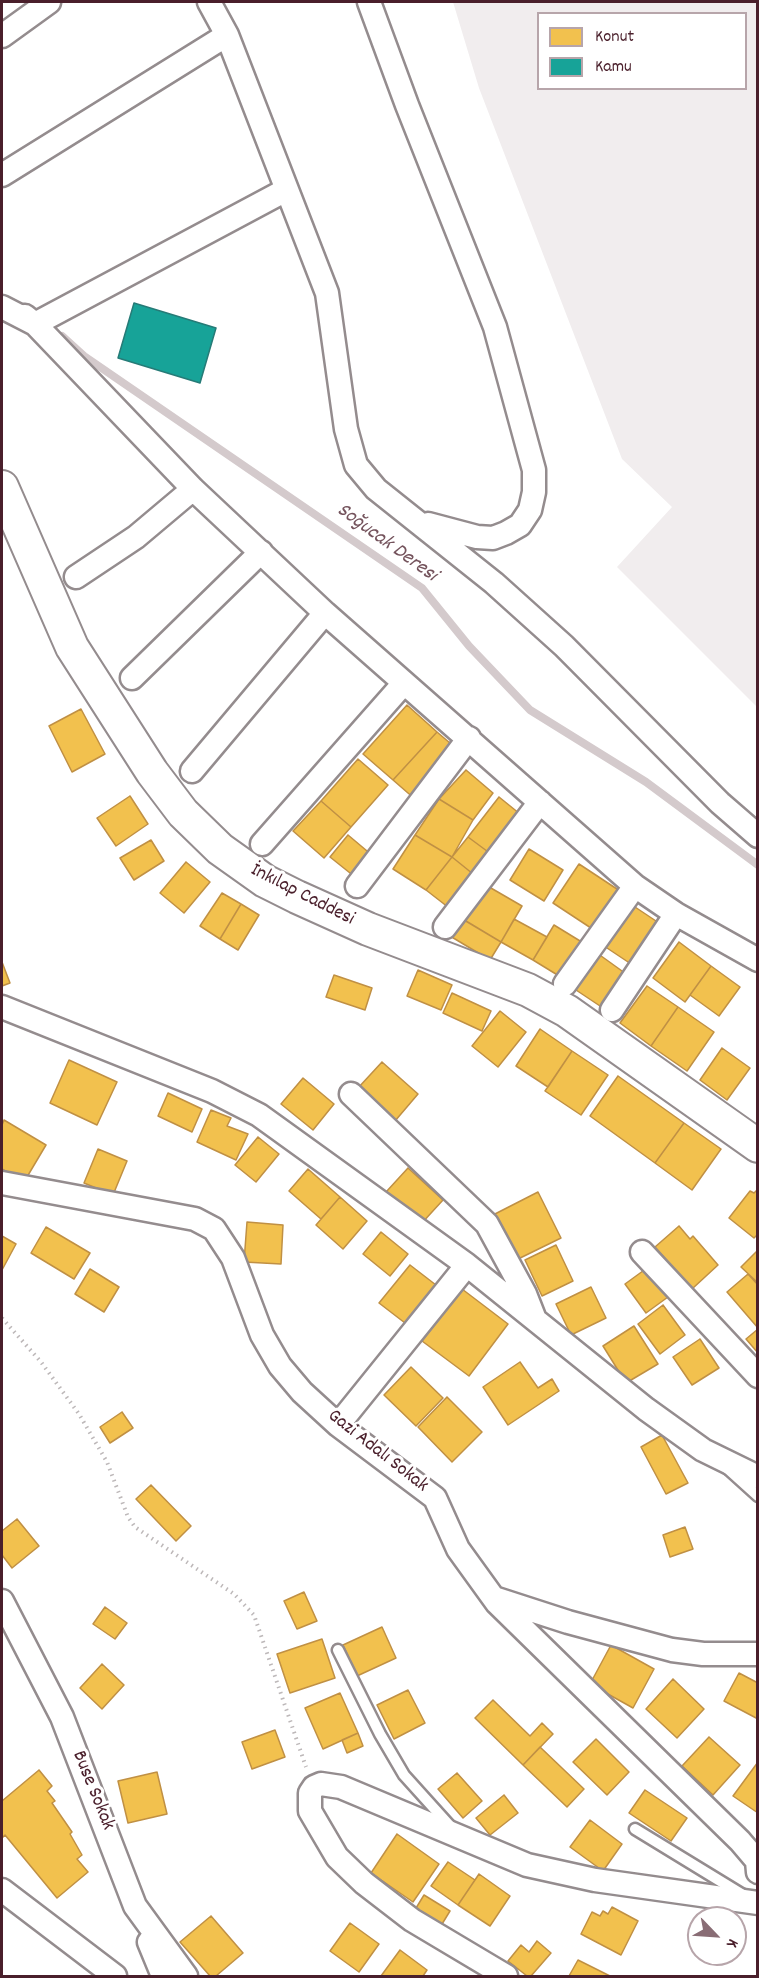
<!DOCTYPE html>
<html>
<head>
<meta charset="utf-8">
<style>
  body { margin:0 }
  #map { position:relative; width:759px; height:1978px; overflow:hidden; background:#fff; font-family:Dekko,sans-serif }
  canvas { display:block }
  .frame { position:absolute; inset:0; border:3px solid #4a1f2b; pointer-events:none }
  .legend { position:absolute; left:537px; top:12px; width:210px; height:78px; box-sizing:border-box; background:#fff; border:2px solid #b7a5aa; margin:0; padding:8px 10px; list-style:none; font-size:18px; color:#4a1f2b }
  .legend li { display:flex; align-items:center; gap:12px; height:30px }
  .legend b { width:30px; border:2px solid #b7a5aa }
  .north { position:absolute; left:687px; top:1906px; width:60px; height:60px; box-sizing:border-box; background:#fff; border:2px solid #b7a5aa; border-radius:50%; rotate:115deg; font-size:16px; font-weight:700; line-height:24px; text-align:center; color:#4a1f2b }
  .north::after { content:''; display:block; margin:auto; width:21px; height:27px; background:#896d75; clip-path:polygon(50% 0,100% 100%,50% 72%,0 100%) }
</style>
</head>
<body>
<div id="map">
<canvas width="759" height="1978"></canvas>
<div class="frame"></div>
<ul class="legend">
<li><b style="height:16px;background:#f2c14e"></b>Konut</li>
<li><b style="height:16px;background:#17a398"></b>Kamu</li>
</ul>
<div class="north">K</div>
</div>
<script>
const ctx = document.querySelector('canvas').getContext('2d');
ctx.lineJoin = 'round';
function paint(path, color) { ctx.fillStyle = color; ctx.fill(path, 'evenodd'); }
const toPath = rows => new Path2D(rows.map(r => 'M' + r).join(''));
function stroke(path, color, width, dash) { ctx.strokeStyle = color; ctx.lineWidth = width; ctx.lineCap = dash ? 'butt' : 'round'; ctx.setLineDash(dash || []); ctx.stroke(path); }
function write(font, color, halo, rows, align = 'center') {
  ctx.font = font + ' Dekko,sans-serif'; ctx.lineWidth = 6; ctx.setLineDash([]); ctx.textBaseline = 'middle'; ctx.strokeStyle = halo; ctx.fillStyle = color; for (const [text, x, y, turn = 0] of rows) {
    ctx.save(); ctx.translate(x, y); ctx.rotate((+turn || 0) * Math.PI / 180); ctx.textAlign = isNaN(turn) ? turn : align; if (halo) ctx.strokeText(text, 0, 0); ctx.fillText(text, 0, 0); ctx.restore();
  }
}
const built = toPath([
  [453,2,757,2,757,707,617,567,672,507,622,459,479,88],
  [538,14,746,14,746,88,538,88]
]);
const homes = toPath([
  [407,705,437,732,393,780,363,754,407,705],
  [81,709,105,754,72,772,49,726,81,709],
  [437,732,457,749,416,800,393,780,437,732],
  [358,759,388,785,351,827,321,801,358,759],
  [466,770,493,793,473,820,439,799,466,770],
  [130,796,148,824,116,846,97,818,130,796],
  [499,797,525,818,495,857,468,837,499,797],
  [439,799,473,820,452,857,415,835,439,799],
  [321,801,351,827,324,858,293,831,321,801],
  [348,835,373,856,355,877,330,857,348,835],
  [415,835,452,857,426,890,393,869,415,835],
  [468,837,495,857,478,878,452,857,468,837],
  [151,840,164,861,134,880,120,858,151,840],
  [529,849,563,870,544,901,510,880,529,849],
  [452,857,478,878,453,911,426,890,452,857],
  [186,862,210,882,184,913,160,893,186,862],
  [579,864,620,891,594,930,553,903,579,864],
  [484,884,522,906,501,942,464,920,484,884],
  [222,893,241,904,220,939,200,926,222,893],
  [629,903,662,925,634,966,601,944,629,903],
  [241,904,259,915,238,950,220,939,241,904],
  [461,918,501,942,490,960,450,936,461,918],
  [514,919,547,937,533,960,501,942,514,919],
  [554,925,585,944,564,979,533,960,554,925],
  [679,942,711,966,685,1002,653,978,679,942],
  [597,953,629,976,606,1010,573,988,597,953],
  [2,962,10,983,2,986,2,962],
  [711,966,740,987,719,1016,690,995,711,966],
  [418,970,452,985,441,1010,407,996,418,970],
  [334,975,372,988,365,1010,326,997,334,975],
  [647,986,678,1007,651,1046,620,1023,647,986],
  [452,993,491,1011,482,1031,443,1013,452,993],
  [678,1007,714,1032,687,1071,651,1046,678,1007],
  [500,1011,526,1032,498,1067,472,1046,500,1011],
  [540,1029,572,1051,548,1087,516,1066,540,1029],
  [722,1048,750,1068,727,1100,700,1080,722,1048],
  [572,1051,608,1075,581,1115,545,1091,572,1051],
  [69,1060,117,1082,97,1125,50,1103,69,1060],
  [382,1062,418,1094,395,1121,358,1088,382,1062],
  [618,1076,684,1123,655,1163,590,1116,618,1076],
  [303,1078,334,1104,313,1130,281,1104,303,1078],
  [168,1093,202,1109,192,1132,158,1116,168,1093],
  [211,1110,231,1118,227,1126,248,1134,236,1160,197,1142,211,1110],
  [4,1120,46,1145,24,1182,2,1169,2,1125,4,1120],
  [684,1123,721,1149,692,1190,655,1163,684,1123],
  [258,1137,279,1154,256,1182,235,1165,258,1137],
  [98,1149,127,1161,113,1195,84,1183,98,1149],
  [408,1168,443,1200,421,1224,386,1192,408,1168],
  [308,1169,340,1197,321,1219,289,1191,308,1169],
  [758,1189,758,1234,754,1238,729,1218,750,1191,754,1193,758,1189],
  [538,1192,561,1238,514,1261,491,1216,538,1192],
  [340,1197,367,1221,343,1249,316,1225,340,1197],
  [247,1222,283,1225,281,1264,244,1262,247,1222],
  [679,1226,690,1239,693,1236,718,1265,692,1289,655,1247,679,1226],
  [46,1227,90,1253,74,1279,31,1253,46,1227],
  [381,1232,408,1254,390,1276,363,1254,381,1232],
  [2,1236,16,1244,2,1270,2,1236],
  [556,1245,573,1281,542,1296,525,1260,556,1245],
  [758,1250,758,1283,741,1267,758,1250],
  [410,1265,436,1285,405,1323,379,1303,410,1265],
  [647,1268,668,1297,646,1313,625,1284,647,1268],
  [90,1269,119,1287,104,1312,75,1294,90,1269],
  [748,1274,758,1285,758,1328,727,1292,748,1274],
  [591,1287,606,1318,571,1335,556,1304,591,1287],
  [462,1289,508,1324,469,1376,422,1341,462,1289],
  [663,1305,685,1335,660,1354,638,1324,663,1305],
  [634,1326,658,1364,626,1383,603,1346,634,1326],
  [758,1329,758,1353,746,1339,758,1329],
  [700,1339,719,1368,692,1385,673,1357,700,1339],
  [520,1362,538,1388,552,1379,559,1391,508,1425,483,1387,520,1362],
  [411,1367,443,1398,416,1426,384,1395,411,1367],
  [447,1397,482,1432,452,1462,418,1427,447,1397],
  [122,1412,133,1428,110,1443,100,1427,122,1412],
  [662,1435,688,1483,666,1494,641,1447,662,1435],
  [151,1485,191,1526,176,1541,136,1499,151,1485],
  [17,1519,39,1546,12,1568,2,1555,2,1531,17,1519],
  [685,1527,693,1549,670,1557,663,1535,685,1527],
  [304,1592,317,1621,297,1629,284,1601,304,1592],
  [105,1607,127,1623,115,1639,93,1624,105,1607],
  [382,1627,396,1658,357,1676,343,1645,382,1627],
  [322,1639,335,1678,290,1693,277,1654,322,1639],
  [611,1645,654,1669,633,1708,590,1684,611,1645],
  [102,1664,124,1685,102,1709,80,1688,102,1664],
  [739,1673,758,1683,758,1719,724,1701,739,1673],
  [673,1679,704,1709,677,1738,646,1709,673,1679],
  [408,1690,425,1723,394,1739,377,1705,408,1690],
  [340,1693,358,1733,323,1749,305,1708,340,1693],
  [493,1700,530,1736,542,1723,553,1734,523,1765,475,1718,493,1700],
  [275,1730,285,1757,252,1769,242,1742,275,1730],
  [358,1733,363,1746,347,1753,342,1740,358,1733],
  [709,1737,740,1765,713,1795,682,1766,709,1737],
  [596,1739,629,1772,607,1795,573,1762,596,1739],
  [540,1747,584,1789,567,1807,523,1765,540,1747],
  [758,1762,758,1813,733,1796,758,1762],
  [39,1770,52,1786,47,1791,55,1801,52,1803,72,1832,70,1834,82,1855,77,1859,88,1872,57,1898,5,1835,2,1838,2,1801,39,1770],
  [157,1772,167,1814,128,1823,118,1781,157,1772],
  [457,1773,482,1801,463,1818,438,1789,457,1773],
  [645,1790,687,1818,671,1841,629,1813,645,1790],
  [504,1795,518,1813,490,1835,476,1818,504,1795],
  [590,1820,622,1844,603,1871,570,1847,590,1820],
  [397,1834,439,1864,413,1902,371,1873,397,1834],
  [448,1862,475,1880,458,1905,431,1886,448,1862],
  [479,1874,510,1896,490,1926,458,1905,479,1874],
  [424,1895,450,1911,439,1929,413,1913,424,1895],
  [612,1907,638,1921,621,1955,581,1934,592,1912,600,1916,603,1911,608,1914,612,1907],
  [211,1916,243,1953,216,1976,210,1976,180,1942,211,1916],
  [350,1923,379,1944,359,1972,330,1951,350,1923],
  [537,1941,551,1953,531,1976,527,1976,508,1961,521,1945,529,1952,537,1941],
  [400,1950,427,1970,423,1976,381,1976,400,1950],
  [578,1960,610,1976,569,1976,578,1960]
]);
const public = toPath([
  [134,303,216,328,200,383,118,358,134,303]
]);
const stream = toPath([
  [62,336,84,356,422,588,469,646,530,710,646,782,758,865]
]);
const path = toPath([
  [2,1318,41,1362,79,1414,107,1462,128,1517,135,1527,234,1594,254,1615,306,1767]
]);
const lane = toPath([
  [727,1468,758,1496],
  [338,1650,380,1734,404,1775,450,1826],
  [635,1829,743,1895]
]);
const street = toPath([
  [209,2,227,35,327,293,346,429,356,465,376,489,494,583,564,646,720,803,758,836],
  [369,2,407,105,495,327,534,470,534,492,530,510,520,525,506,533,493,538,477,537,428,524],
  [2,36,49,2],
  [2,175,227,35],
  [2,307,35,324,193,489,325,613,635,886,676,914,758,960],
  [25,316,35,324,286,190],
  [76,577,136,537,193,489],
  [132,678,261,552],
  [192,771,325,613],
  [262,844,404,683],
  [357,886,469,738],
  [445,927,540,802],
  [565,984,635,886],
  [2,1007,212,1091,259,1115,467,1265,646,1409,703,1450,758,1477],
  [612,1010,676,914],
  [351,1094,487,1224,525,1294,534,1317],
  [2,1183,195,1219,214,1229,233,1258,262,1335,280,1366,302,1392,338,1425,435,1498,458,1549,497,1603,740,1841,757,1861,758,1872],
  [642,1252,758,1376],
  [338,1425,467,1265],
  [497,1599,568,1622,672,1650,703,1654,758,1654],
  [2,1601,62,1717,135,1906,186,1976],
  [2,1890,115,1976],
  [149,1942,163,1976],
  [506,1976,412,1920,364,1883,337,1857,310,1811,310,1793,314,1787,321,1784,341,1787,527,1865,595,1880,758,1903]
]);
const secondary = toPath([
  [2,487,72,647,152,772,183,813,220,849,265,881,297,897,368,929,528,990,567,1011,758,1146]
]);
const streetNames = [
  ["İnkılap Caddesi",302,896,27],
  ["Gazi Adalı Sokak",377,1452,38],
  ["Buse Sokak",92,1791,68]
];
const waterNames = [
  ["Soğucak Deresi",386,544,36]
];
paint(built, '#f1edee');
paint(homes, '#f2c14e');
stroke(homes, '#c09044', 1.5);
paint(public, '#17a398');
stroke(public, '#267b77', 1.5);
stroke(stream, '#d4cacc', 8);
stroke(lane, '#948c8e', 15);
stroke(street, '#948c8e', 27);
stroke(secondary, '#948c8e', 36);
stroke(path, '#bdb8b9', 4, [1.5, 4.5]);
stroke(lane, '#fff', 10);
stroke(street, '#fff', 22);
stroke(secondary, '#fff', 32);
write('20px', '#4a1f2b', '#fff', streetNames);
write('italic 21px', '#74535c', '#fff', waterNames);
</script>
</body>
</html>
